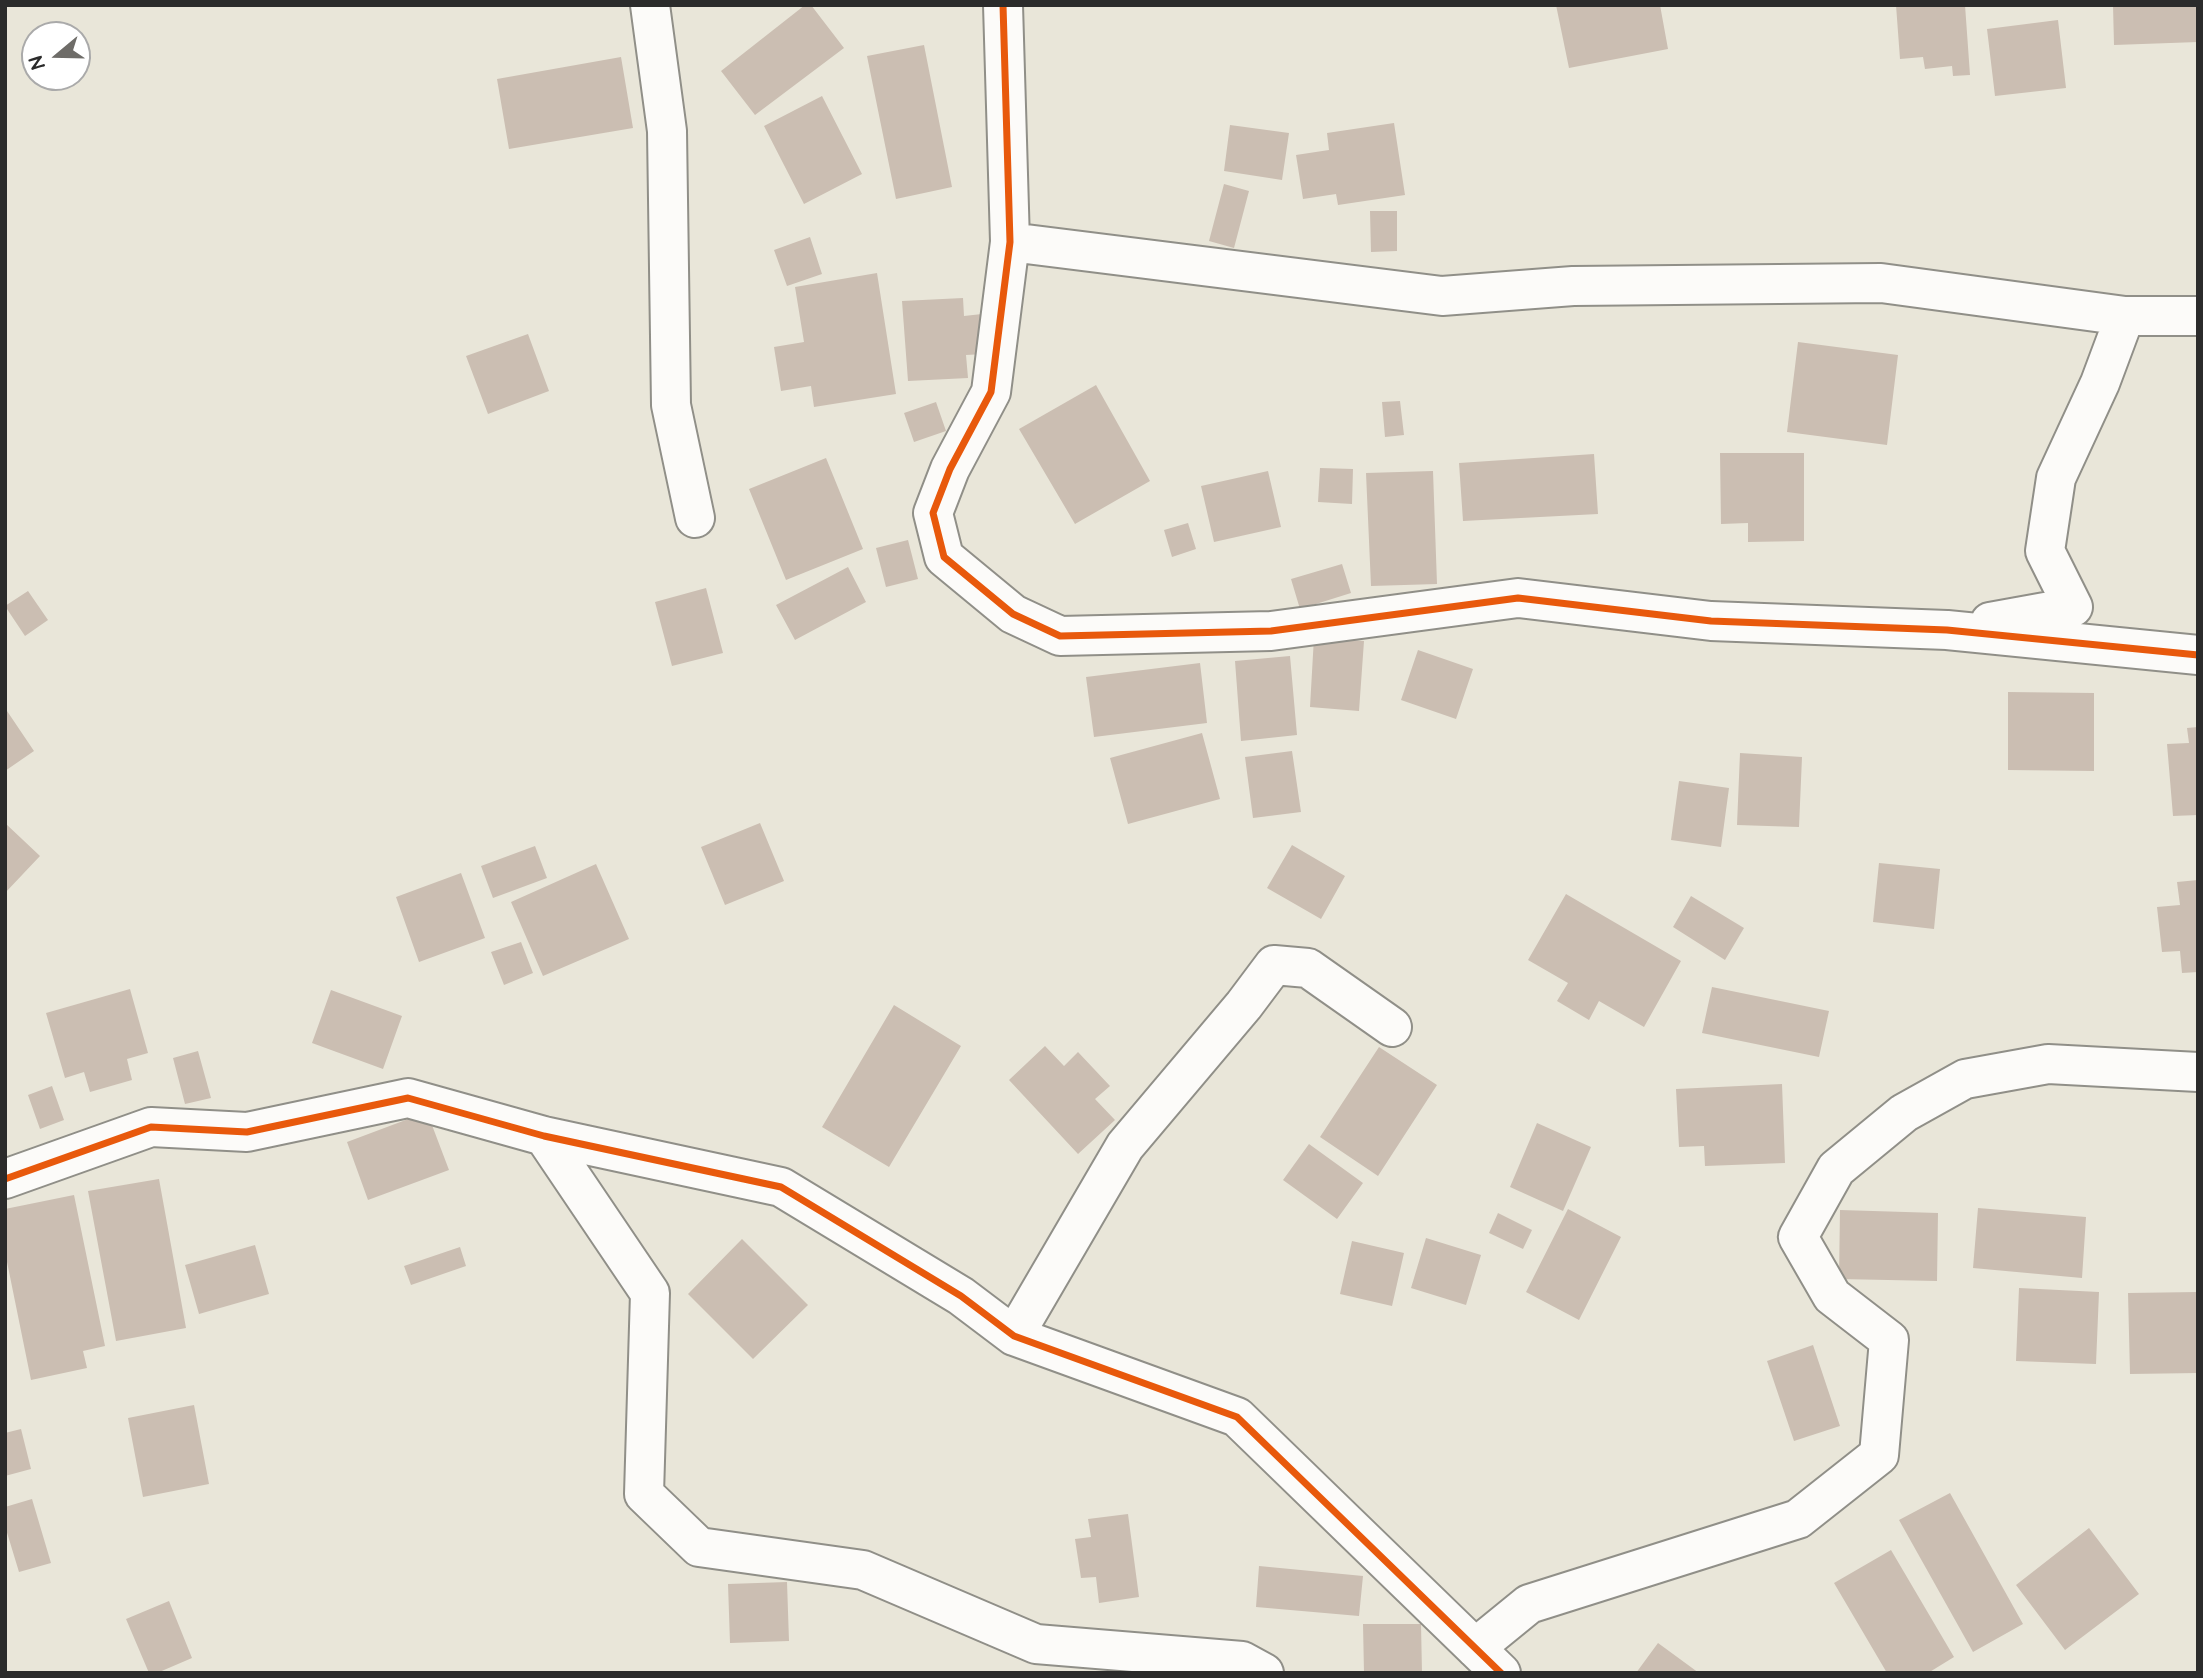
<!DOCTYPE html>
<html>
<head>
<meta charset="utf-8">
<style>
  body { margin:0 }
  #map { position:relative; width:2203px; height:1678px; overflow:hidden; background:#e9e6d9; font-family:"Architects Daughter",sans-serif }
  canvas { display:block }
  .frame { position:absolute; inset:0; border:7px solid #2b2b2b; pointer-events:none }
  .north { position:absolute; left:21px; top:21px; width:70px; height:70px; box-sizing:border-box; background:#fff; border:2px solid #aaa; border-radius:50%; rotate:251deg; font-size:19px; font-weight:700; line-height:28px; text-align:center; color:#2b2b2b }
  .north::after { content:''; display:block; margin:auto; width:24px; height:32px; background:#6e6c68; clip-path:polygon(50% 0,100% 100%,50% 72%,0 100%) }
</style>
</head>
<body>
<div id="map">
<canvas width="2203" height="1678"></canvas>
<div class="frame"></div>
<div class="north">N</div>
</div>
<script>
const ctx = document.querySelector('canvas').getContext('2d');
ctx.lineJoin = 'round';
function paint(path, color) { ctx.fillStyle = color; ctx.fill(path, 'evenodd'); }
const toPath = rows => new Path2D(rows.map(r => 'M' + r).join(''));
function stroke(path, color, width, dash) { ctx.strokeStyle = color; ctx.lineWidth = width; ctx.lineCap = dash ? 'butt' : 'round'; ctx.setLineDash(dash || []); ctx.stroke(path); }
const building = toPath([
  [805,5,811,5,844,48,755,115,721,71],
  [1556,5,1660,5,1668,49,1569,68],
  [1896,5,1965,5,1970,75,1953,76,1952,66,1925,69,1923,57,1900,59],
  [2113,5,2198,5,2198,42,2114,45],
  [2058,20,2066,88,1995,96,1987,29],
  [924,45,952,187,896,199,867,56],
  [621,57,633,128,509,149,497,79],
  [822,96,862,174,804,204,764,126],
  [1394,123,1405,195,1338,205,1336,194,1303,199,1296,155,1329,150,1327,133],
  [1230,125,1289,133,1282,180,1224,171],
  [1224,184,1249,191,1234,248,1209,241],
  [1370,211,1397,211,1397,251,1371,252],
  [810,237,822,274,787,286,774,250],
  [877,273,896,394,814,407,811,386,781,391,774,347,804,342,795,287],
  [963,298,964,316,982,314,984,354,966,355,968,378,908,381,902,301],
  [528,334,549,391,488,414,466,356],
  [1798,342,1898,355,1887,445,1787,432],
  [1096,385,1150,481,1075,524,1019,429],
  [1400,401,1404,435,1385,437,1382,402],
  [936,402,946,431,914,442,904,413],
  [1720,453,1804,453,1804,541,1748,542,1748,523,1721,524],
  [1594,454,1598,514,1463,521,1459,463],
  [826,458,863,549,786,580,749,489],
  [1320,468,1353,469,1352,504,1318,502],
  [1268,471,1281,527,1214,542,1201,486],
  [1433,471,1437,584,1371,586,1366,473],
  [1188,523,1196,549,1172,557,1164,530],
  [908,540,918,579,886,587,876,548],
  [1342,564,1351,593,1300,609,1291,579],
  [848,567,866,602,795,640,776,605],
  [706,588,723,653,672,666,655,602],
  [28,591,48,620,25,636,5,606],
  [1314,637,1364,641,1359,711,1310,707],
  [1418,650,1473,669,1456,719,1401,700],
  [1290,656,1297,735,1241,741,1235,661],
  [1200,663,1207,723,1094,737,1086,677],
  [2008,692,2094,693,2094,771,2008,770],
  [5,708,34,751,5,771],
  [2198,727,2198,815,2173,816,2167,744,2189,743,2187,728],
  [1202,733,1220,799,1128,824,1110,758],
  [1292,751,1301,812,1253,818,1245,757],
  [1740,753,1802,757,1799,827,1737,825],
  [1679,781,1729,788,1721,847,1671,840],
  [5,823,40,856,5,893],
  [760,823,784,881,725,905,701,847],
  [1292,845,1345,876,1321,919,1267,888],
  [535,846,547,878,493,898,481,866],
  [1879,863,1940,869,1934,929,1873,922],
  [596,864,629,939,543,976,511,902],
  [461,873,485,938,419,962,396,897],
  [2198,880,2198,972,2182,973,2180,951,2162,952,2157,907,2180,905,2177,882],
  [1566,894,1681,961,1644,1027,1599,1001,1589,1020,1557,1001,1568,983,1528,960],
  [1691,896,1744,928,1725,960,1673,927],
  [521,942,533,973,504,985,491,952],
  [1712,987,1829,1011,1819,1057,1702,1033],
  [130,989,148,1053,127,1059,132,1080,90,1092,84,1072,65,1078,46,1013],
  [331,990,402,1016,383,1069,312,1043],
  [894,1005,961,1046,889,1167,822,1127],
  [1045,1046,1064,1066,1078,1052,1110,1086,1095,1099,1115,1120,1078,1154,1009,1080],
  [1379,1047,1437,1085,1378,1176,1320,1137],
  [198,1051,211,1098,185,1104,173,1058],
  [1782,1084,1785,1163,1705,1166,1704,1146,1679,1147,1676,1089],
  [52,1086,64,1120,40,1129,28,1095],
  [427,1112,449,1170,368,1200,347,1142],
  [1537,1123,1591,1147,1563,1211,1510,1187],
  [1309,1144,1363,1183,1337,1219,1283,1180],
  [159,1179,186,1328,116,1341,88,1191],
  [74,1195,105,1346,83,1351,87,1368,31,1380,5,1252,5,1209],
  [1978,1208,2086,1217,2082,1278,1973,1268],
  [1568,1209,1621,1237,1579,1320,1526,1292],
  [1840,1210,1938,1213,1937,1281,1839,1279],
  [1498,1213,1532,1230,1523,1249,1489,1233],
  [1426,1238,1481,1255,1466,1305,1411,1288],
  [742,1239,808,1305,753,1359,688,1294],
  [1352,1241,1404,1253,1392,1306,1340,1294],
  [255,1245,269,1294,199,1314,185,1265],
  [460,1247,466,1266,411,1285,404,1266],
  [2019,1288,2099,1292,2096,1364,2016,1361],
  [2198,1292,2198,1373,2130,1374,2128,1293],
  [1813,1345,1840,1426,1794,1441,1767,1361],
  [194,1405,209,1484,143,1497,128,1418],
  [21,1429,31,1469,5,1476,5,1433],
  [1950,1493,2023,1624,1973,1652,1899,1520],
  [32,1499,51,1563,19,1572,5,1526,5,1507],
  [1128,1514,1139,1597,1099,1603,1096,1577,1081,1578,1075,1539,1091,1537,1088,1519],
  [2089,1528,2139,1594,2065,1650,2016,1585],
  [1891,1550,1954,1657,1928,1673,1887,1673,1834,1583],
  [1259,1566,1363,1576,1359,1616,1256,1607],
  [787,1582,789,1641,730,1643,728,1584],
  [169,1601,192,1658,157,1673,149,1673,126,1619],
  [1363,1624,1421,1624,1422,1673,1364,1673],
  [1658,1643,1699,1673,1636,1673]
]);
const minor = toPath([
  [650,5,667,131,671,405,695,518],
  [1003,5,1010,242,991,392,950,469,933,513,944,557,1013,614,1060,636,1271,631,1518,598,1711,621,1947,630,2198,655],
  [1010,242,1442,296,1573,286,1881,283,2125,316,2198,316],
  [1990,622,2073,607,2045,551,2056,478,2100,383,2125,316],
  [544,1136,650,1293,644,1494,699,1547,863,1570,1036,1644,1242,1661,1264,1673],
  [5,1179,151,1127,247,1132,408,1098,544,1136,781,1187,961,1296,1014,1336,1237,1417,1501,1673],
  [1014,1336,1125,1146,1244,1005,1274,965,1308,968,1392,1027],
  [1475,1648,1529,1604,1798,1519,1879,1455,1889,1340,1832,1296,1798,1237,1836,1169,1904,1113,1965,1079,2048,1064,2198,1072]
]);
const cycleway = toPath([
  [1003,5,1010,242,991,392,950,469,933,513,944,557,1013,614,1060,636,1271,631,1518,598,1711,621,1947,630,2198,655],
  [5,1179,151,1127,247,1132,408,1098,544,1136,781,1187,961,1296,1014,1336,1237,1417,1501,1673]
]);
paint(building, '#cbbeb2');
stroke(minor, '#908f88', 42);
stroke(minor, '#fcfbf9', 38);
stroke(cycleway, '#e8590c', 7);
</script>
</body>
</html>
